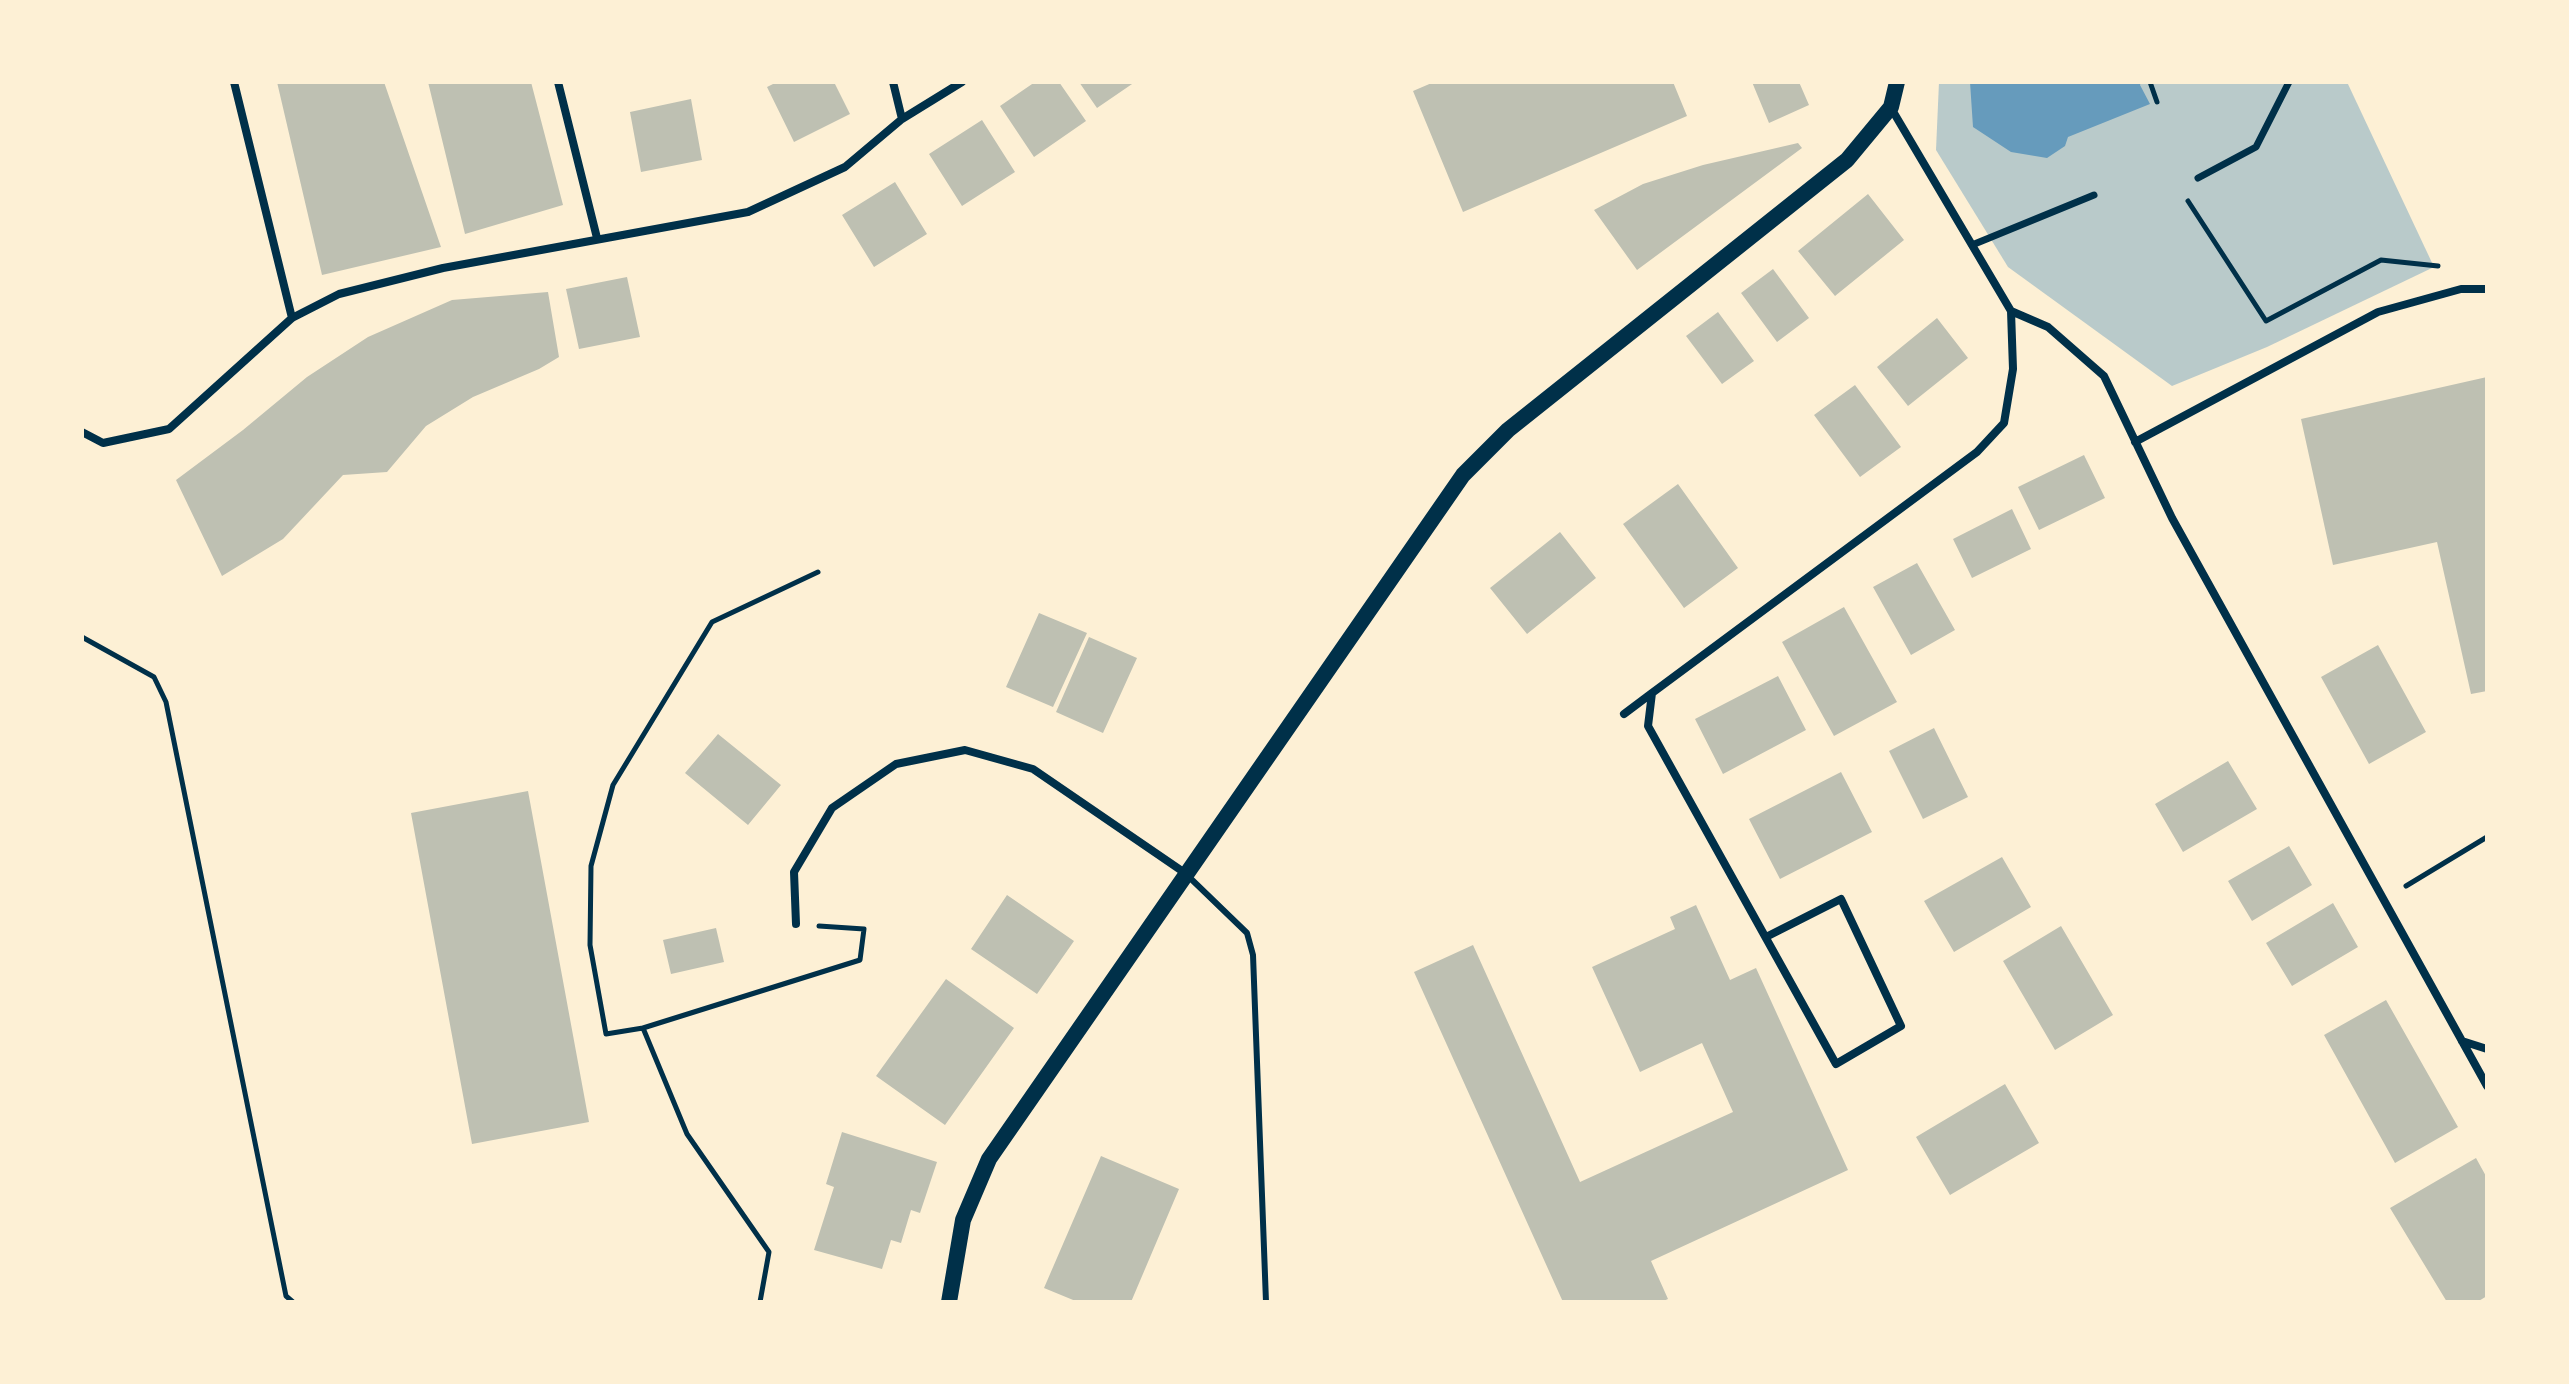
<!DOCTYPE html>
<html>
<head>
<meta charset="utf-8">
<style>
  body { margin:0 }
  #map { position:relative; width:2569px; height:1384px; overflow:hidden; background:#fdf0d5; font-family:Figtree,sans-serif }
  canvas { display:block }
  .frame { position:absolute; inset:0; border:84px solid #fdf0d5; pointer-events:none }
</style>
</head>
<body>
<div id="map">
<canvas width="2569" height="1384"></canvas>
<div class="frame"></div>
</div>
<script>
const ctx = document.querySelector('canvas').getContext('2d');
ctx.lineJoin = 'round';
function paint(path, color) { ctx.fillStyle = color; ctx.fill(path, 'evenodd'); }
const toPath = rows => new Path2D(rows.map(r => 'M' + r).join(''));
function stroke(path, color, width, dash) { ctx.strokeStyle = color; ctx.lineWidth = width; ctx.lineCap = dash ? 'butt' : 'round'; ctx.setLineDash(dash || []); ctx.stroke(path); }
const green = toPath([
  [1939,82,2347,82,2434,267,2267,347,2172,386,2008,267,1936,150]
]);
const water = toPath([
  [1970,82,2141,82,2140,85,2150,104,2068,137,2065,146,2047,158,2011,152,1973,127]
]);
const building = toPath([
  [277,82,384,82,441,247,322,275],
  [428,82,531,82,563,205,465,234],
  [777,82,834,82,850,114,794,142,767,87],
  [1035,82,1059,82,1086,121,1034,157,1000,106],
  [1079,82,1135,82,1097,108],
  [1434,82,1673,82,1687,116,1463,212,1413,91],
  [1752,82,1799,82,1809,105,1769,123],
  [691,99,702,160,641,172,630,112],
  [982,120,1015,172,962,206,929,154],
  [1798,143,1802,148,1637,270,1594,210,1643,184,1703,165],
  [895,182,927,234,874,267,842,215],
  [1868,194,1904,240,1835,296,1798,251],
  [1773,269,1809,318,1777,342,1741,293],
  [627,277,640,337,579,349,566,289],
  [548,292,559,357,539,369,473,397,426,426,387,472,343,475,283,539,222,576,176,480,243,430,307,377,368,337,452,300],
  [1718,312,1754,361,1722,384,1686,336],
  [1937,318,1968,358,1908,406,1877,367],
  [2487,377,2487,691,2471,694,2437,542,2333,565,2301,419],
  [1855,385,1901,447,1860,477,1814,415],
  [2084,455,2105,498,2039,530,2018,487],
  [1678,484,1738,568,1684,608,1623,524],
  [2012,509,2031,549,1972,578,1953,539],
  [1560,532,1596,578,1527,634,1490,588],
  [1917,563,1955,630,1911,655,1873,587],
  [1844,607,1897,702,1834,736,1782,642],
  [1039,613,1087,633,1053,707,1006,687],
  [1089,637,1137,658,1103,733,1056,712],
  [2378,645,2426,732,2369,764,2321,677],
  [1778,676,1806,730,1723,774,1695,719],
  [1934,728,1968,797,1923,819,1889,751],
  [718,734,781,785,748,825,685,773],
  [2228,761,2257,809,2183,852,2155,804],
  [1841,772,1872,832,1780,879,1749,819],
  [528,791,589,1122,472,1144,411,813],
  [2289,846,2312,885,2252,921,2228,881],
  [2002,857,2031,907,1954,952,1924,901],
  [1007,895,1074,941,1037,994,971,949],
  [2333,903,2358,947,2292,986,2266,943],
  [1696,905,1730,980,1756,968,1848,1170,1651,1261,1668,1299,1661,1302,1563,1302,1414,972,1473,945,1580,1182,1733,1112,1702,1043,1640,1072,1592,967,1675,929,1670,917],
  [2061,926,2113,1015,2055,1050,2003,961],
  [716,928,724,962,671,974,663,940],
  [946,979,1014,1028,945,1125,876,1076],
  [2386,1000,2458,1127,2395,1163,2324,1035],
  [2005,1084,2039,1143,1950,1195,1916,1137],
  [842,1132,937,1162,920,1213,911,1210,901,1243,891,1240,882,1269,814,1250,834,1187,826,1184],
  [1101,1156,1179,1189,1131,1302,1078,1302,1044,1288],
  [2476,1158,2487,1178,2487,1296,2477,1302,2447,1302,2390,1208]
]);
const path = toPath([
  [2150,82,2157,102],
  [2188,201,2266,321,2381,260,2438,266],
  [82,637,154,677,166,702,286,1296,293,1302],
  [2406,886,2487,837],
  [643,1028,860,960,864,929,819,926],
  [760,1302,769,1252,687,1134,643,1028,606,1034,590,945,591,866,613,785,712,622,818,572]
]);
const service = toPath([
  [1188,876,1247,933,1253,955,1266,1302]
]);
const pedestrian = toPath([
  [2198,178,2256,147,2289,82],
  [1972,245,2094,195]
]);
const minor = toPath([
  [234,82,292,318],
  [558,82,597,238],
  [893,82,902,119],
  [2011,311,2048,327,2104,376,2172,518,2487,1086],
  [82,432,103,443,169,429,292,318,339,294,443,268,748,212,845,167,902,119,962,82],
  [2135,442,2378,312,2461,289,2487,289],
  [1624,714,1652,693],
  [796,924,794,872,832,808,896,764,965,750,1033,769,1185,873],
  [1766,937,1841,899,1901,1026,1836,1064,1648,726,1652,693,1977,452,2004,423,2013,369,2011,311,1891,108],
  [2462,1041,2487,1049]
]);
const secondary = toPath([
  [949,1302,963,1220,989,1159,1463,475,1508,430,1847,160,1891,107,1897,82]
]);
paint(green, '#b9caca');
paint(water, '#669bbc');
paint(building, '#bec0b2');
stroke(path, '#003049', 5);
stroke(service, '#003049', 6);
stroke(pedestrian, '#003049', 7);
stroke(minor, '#003049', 8);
stroke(secondary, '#003049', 16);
</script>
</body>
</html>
